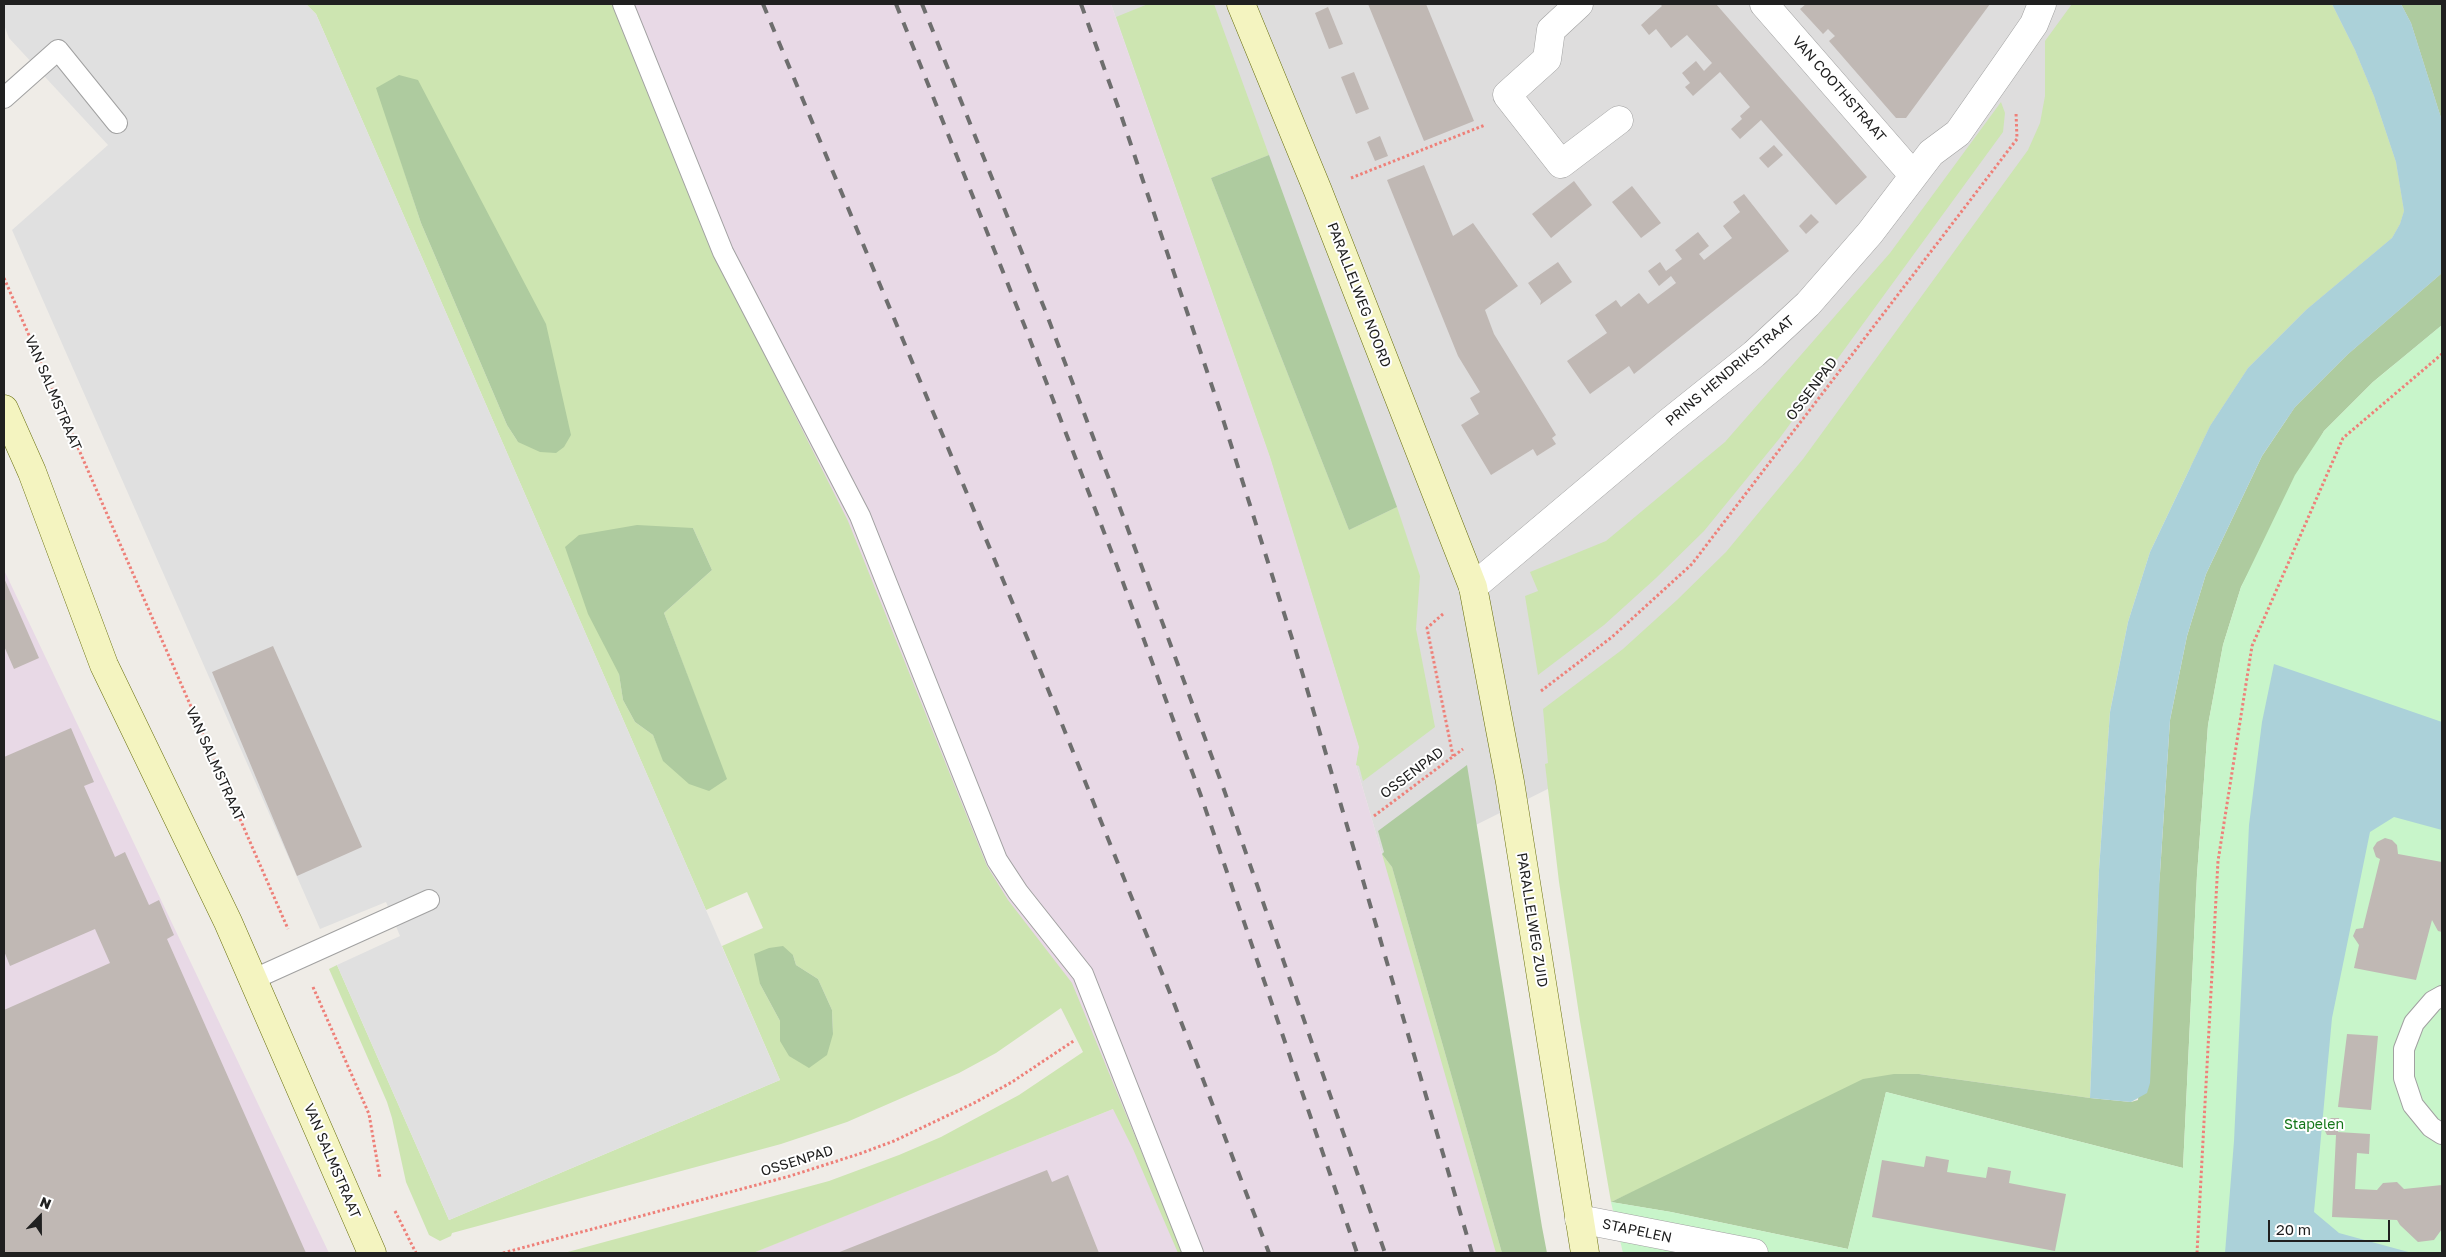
<!DOCTYPE html>
<html>
<head>
<meta charset="utf-8">
<style>
  body { margin:0 }
  #map { position:relative; width:2446px; height:1257px; overflow:hidden; background:#efece7; font-family:"Golos Text",sans-serif }
  canvas { display:block }
  .frame { position:absolute; inset:0; border:5px solid #202020; pointer-events:none }
  .north { position:absolute; left:15px; top:1192px; width:50px; height:50px; -webkit-text-stroke:4px #fff; paint-order:stroke; rotate:22deg; font-size:14px; font-weight:700; line-height:20px; text-align:center; color:#202020 }
  .north::after { content:''; display:block; margin:auto; width:18px; height:22px; background:#202020; clip-path:polygon(50% 0,100% 100%,50% 72%,0 100%) }
  .scale { position:absolute; left:2268px; top:1220px; width:122px; height:22px; box-sizing:border-box; border:2px solid #202020; border-top:0; padding-left:6px; font-size:15px; line-height:18px; white-space:nowrap; color:#202020; -webkit-text-stroke:4px #fff; paint-order:stroke }
</style>
</head>
<body>
<div id="map">
<canvas width="2446" height="1257"></canvas>
<div class="frame"></div>
<div class="north">N</div>
<div class="scale">20 m</div>
</div>
<script>
const ctx = document.querySelector('canvas').getContext('2d');
ctx.lineJoin = 'round';
function paint(path, color) { ctx.fillStyle = color; ctx.fill(path, 'evenodd'); }
const toPath = rows => new Path2D(rows.map(r => 'M' + r).join(''));
function stroke(path, color, width, dash) { ctx.strokeStyle = color; ctx.lineWidth = width; ctx.lineCap = dash ? 'butt' : 'round'; ctx.setLineDash(dash || []); ctx.stroke(path); }
function write(font, color, halo, rows, align = 'center') {
  ctx.font = font + ' "Golos Text",sans-serif'; ctx.lineWidth = 4; ctx.setLineDash([]); ctx.textBaseline = 'middle'; ctx.strokeStyle = halo; ctx.fillStyle = color; for (const [text, x, y, turn = 0] of rows) {
    ctx.save(); ctx.translate(x, y); ctx.rotate((+turn || 0) * Math.PI / 180); ctx.textAlign = isNaN(turn) ? turn : align; if (halo) ctx.strokeText(text, 0, 0); ctx.fillText(text, 0, 0); ctx.restore();
  }
}
const residential = toPath([
  [1111,4,2442,4,2442,341,1392,867,1382,854,1356,765,1359,747,1270,457]
]);
const industrial = toPath([
  [609,4,1111,4,1270,457,1359,747,1356,765,1382,854,1392,867,1502,1253,752,1253,1113,1109,1061,1008,1001,903,710,257],
  [4,570,329,1253,4,1253]
]);
const grass = toPath([
  [306,4,615,4,715,256,848,521,987,866,1008,900,1072,983,1183,1253,1178,1253,1133,1149,1113,1109,753,1253,564,1253,829,1181,899,1155,941,1137,1019,1095,1083,1052,1061,1008,996,1053,959,1073,847,1122,781,1144,452,1233,451,1236,440,1241,429,1235,406,1182,392,1118,387,1102,329,969,337,965,449,1220,780,1080,722,946,763,928,747,892,706,910,316,14],
  [377,88,518,442,507,425,421,223],
  [693,528,712,570,664,613,726,779,664,761,653,735,635,722,623,700,619,674],
  [793,955,796,965,818,979,832,1010,833,1034,780,1041,780,1021,760,984],
  [1148,4,1214,4,1269,155,1211,178,1349,530,1397,507,1420,576,1416,629,1435,727,1363,781,1359,766,1356,765,1359,747,1270,457,1116,17],
  [2072,4,2332,4,2355,50,2374,96,2396,162,2404,211,2400,224,2392,238,2306,310,2248,368,2210,426,2150,552,2128,622,2110,712,2099,870,2090,1098,1919,1074,1676,1172,1611,1202,1580,1021,1559,882,1545,764,1548,763,1543,709,1623,649,1677,600,1726,552,1803,459,2028,150,2040,123,2045,96,2045,41],
  [2001,102,2005,113,2003,132,1779,439,1704,531,1656,578,1604,625,1538,675,1525,596,1538,591,1530,572,1606,541,1725,442,1890,253],
  [1382,854,1392,867,1502,1253,1496,1253]
]);
const forest = toPath([
  [2401,4,2442,4,2442,121,2411,23],
  [399,75,418,80,546,324,571,435,564,447,556,453,540,452,518,442,507,425,421,223,376,88],
  [1269,155,1397,507,1349,530,1211,178],
  [2442,273,2442,325,2373,382,2324,431,2241,587,2223,645,2208,725,2197,875,2183,1168,1886,1092,1848,1249,1671,1212,1611,1202,1863,1079,1894,1074,1919,1074,2090,1098,2131,1102,2138,1100,2160,873,2170,720,2187,636,2206,574,2262,456,2295,407,2347,355],
  [637,525,693,528,712,570,664,613,727,779,709,791,689,784,663,761,653,735,635,722,623,700,619,674,588,614,565,547,579,535],
  [1467,765,1542,1227,1547,1253,1502,1253,1392,867,1382,854,1384,852,1378,831],
  [783,946,793,955,796,965,818,979,832,1010,833,1034,827,1055,809,1068,789,1056,780,1041,780,1021,760,984,754,954,769,948]
]);
const park = toPath([
  [2442,325,2442,1253,1623,1253,1611,1202,1671,1212,1848,1249,1886,1092,2183,1168,2197,875,2208,725,2223,645,2241,587,2295,475,2324,431,2373,382]
]);
const parking = toPath([
  [4,4,306,4,316,14,780,1080,449,1220,337,965,400,936,386,902,320,929,12,230,108,145,9,38,4,25]
]);
const water = toPath([
  [2332,4,2401,4,2411,23,2442,121,2442,273,2347,355,2295,407,2262,456,2206,574,2187,636,2170,720,2160,873,2150,1083,2147,1093,2131,1102,2090,1098,2099,870,2110,712,2128,622,2150,552,2210,426,2248,368,2306,310,2392,238,2400,224,2404,211,2396,162,2374,96,2355,50],
  [2274,664,2442,722,2442,830,2394,817,2370,832,2332,1018,2314,1212,2339,1233,2412,1253,2225,1253,2234,1141,2249,825,2262,722]
]);
const building = toPath([
  [1368,4,1426,4,1474,121,1424,141],
  [1660,4,1716,4,1867,177,1836,205,1761,120,1740,139,1731,129,1742,119,1740,116,1750,107,1720,72,1693,96,1685,87,1690,83,1682,73,1696,61,1704,71,1712,63,1687,35,1671,48,1656,29,1649,35,1641,25,1662,6],
  [1806,4,1990,4,1906,118,1896,118,1829,41,1835,36,1828,29,1823,34,1800,9],
  [1328,7,1343,44,1329,49,1315,13],
  [1354,72,1369,109,1356,114,1341,77],
  [1380,136,1388,156,1375,161,1367,142],
  [1774,145,1783,155,1768,168,1759,158],
  [1424,165,1453,236,1473,223,1518,286,1485,310,1494,334,1556,435,1552,438,1556,444,1537,456,1533,449,1491,475,1461,425,1479,414,1470,398,1480,392,1458,356,1387,180],
  [1574,181,1592,205,1551,238,1532,214],
  [1632,186,1661,223,1641,238,1612,202],
  [1744,194,1789,251,1634,374,1629,366,1590,394,1567,361,1607,333,1595,315,1616,300,1621,307,1639,293,1648,304,1676,283,1671,276,1659,286,1648,271,1660,262,1666,271,1682,259,1675,250,1698,232,1709,246,1699,254,1704,260,1732,238,1723,226,1740,212,1733,202],
  [1811,214,1819,222,1806,234,1799,226],
  [1558,262,1572,282,1540,305,1541,301,1528,283],
  [4,578,39,658,14,669,4,646],
  [273,646,362,847,297,876,212,672],
  [71,728,94,782,84,786,115,857,125,852,149,905,159,900,174,935,167,939,306,1253,4,1253,4,1010,110,963,95,929,10,966,4,951,4,757],
  [2385,838,2392,840,2397,845,2398,854,2442,862,2442,932,2438,931,2432,920,2416,980,2354,968,2359,945,2353,936,2356,929,2363,928,2380,859,2376,857,2373,848,2377,842],
  [2347,1034,2378,1036,2371,1110,2338,1107],
  [2331,1118,2339,1118,2338,1132,2370,1134,2369,1154,2357,1153,2355,1189,2377,1190,2383,1183,2397,1182,2404,1189,2442,1185,2442,1229,2434,1240,2418,1242,2400,1225,2397,1220,2332,1217,2336,1135,2327,1135,2324,1129,2325,1124],
  [1926,1156,1949,1160,1947,1172,1986,1178,1988,1167,2011,1171,2009,1183,2066,1194,2055,1251,1872,1217,1882,1160,1924,1167],
  [1047,1170,1052,1182,1068,1175,1099,1253,837,1253]
]);
const path = toPath([
  [1351,178,1485,125],
  [4,278,288,929],
  [1443,614,1427,628,1453,756],
  [1541,691,1612,637,1692,564,2017,139,2016,112],
  [1374,816,1463,749],
  [313,987,369,1114,380,1178],
  [395,1211,416,1253],
  [503,1253,790,1176,859,1154,894,1141,976,1102,1012,1082,1075,1040],
  [2197,1253,2218,861,2252,646,2343,438,2442,354]
]);
const lane = toPath([
  [623,4,723,252,860,516,997,860,1018,892,1083,974,1193,1253],
  [4,98,58,50,117,123],
  [254,979,429,900],
  [2442,996,2433,1001,2414,1023,2404,1049,2404,1078,2413,1105,2431,1127,2442,1134]
]);
const street = toPath([
  [1579,4,1551,30,1547,59,1507,95,1561,164,1619,120],
  [1764,4,1913,175],
  [1473,587,1669,422,1754,354,1808,304,1870,233,1931,153,1958,133,2014,53,2034,24,2042,4],
  [1579,1219,1754,1253]
]);
const secondary = toPath([
  [1241,4,1318,191,1473,587,1510,782,1585,1253],
  [4,409,32,472,104,665,228,922,372,1253]
]);
const rail = toPath([
  [763,4,1033,652,1172,998,1269,1253],
  [896,4,1027,332,1117,566,1201,796,1357,1253],
  [922,4,1045,310,1126,524,1223,787,1385,1253],
  [1081,4,1121,115,1221,413,1295,648,1472,1253]
]);
const streetNames = [
  ["VAN COOTHSTRAAT",1839,89,49],
  ["PARALLELWEG NOORD",1359,295,69],
  ["PRINS HENDRIKSTRAAT",1730,371,-40],
  ["OSSENPAD",1812,389,-53],
  ["VAN SALMSTRAAT",53,393,67],
  ["VAN SALMSTRAAT",215,764,66],
  ["OSSENPAD",1412,773,-37],
  ["PARALLELWEG ZUID",1532,920,81],
  ["VAN SALMSTRAAT",332,1161,67],
  ["OSSENPAD",797,1161,-17],
  ["STAPELEN",1637,1231,12]
];
const parkNames = [
  ["Stapelen",2314,1125]
];
paint(residential, '#dedddd');
paint(industrial, '#e8d9e6');
paint(grass, '#cde5b1');
paint(forest, '#aecb9f');
paint(park, '#c8f5ca');
paint(parking, '#e0e0e0');
paint(water, '#abd1d9');
paint(building, '#c0b8b4');
stroke(lane, '#a1a1a1', 22);
stroke(street, '#a1a1a1', 29);
stroke(secondary, '#686f0e', 29);
stroke(path, '#ee8079', 3, [2.5, 2.5]);
stroke(lane, '#fff', 20);
stroke(street, '#fff', 28);
stroke(secondary, '#f4f4c0', 28);
stroke(rail, '#6e6e6e', 4, [10, 10]);
write('14px', '#202020', '#fff', streetNames);
write('14px', '#157619', '#fff', parkNames);
</script>
</body>
</html>
